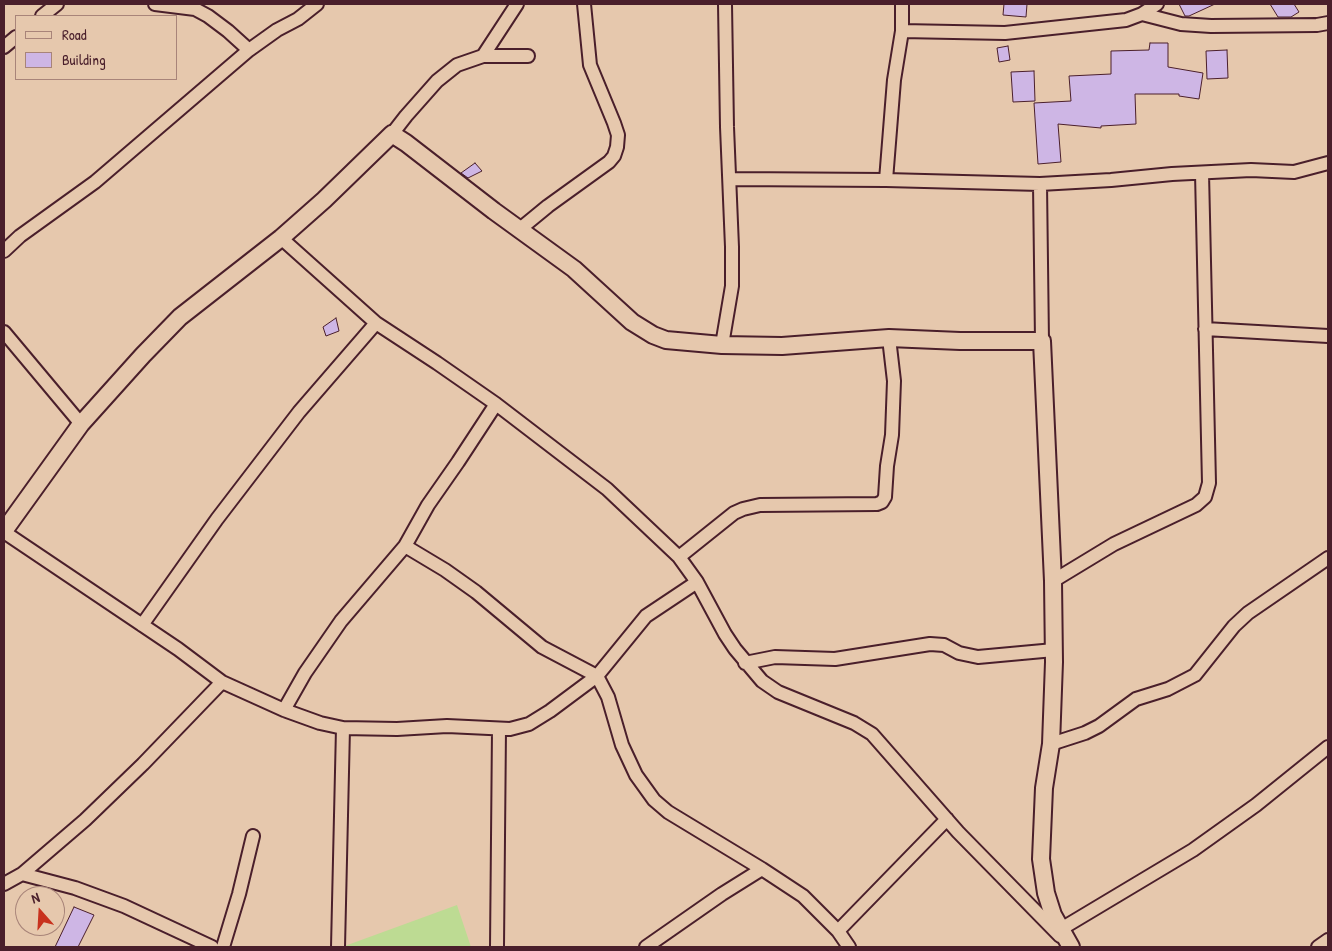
<!DOCTYPE html>
<html>
<head>
<meta charset="utf-8">
<style>
  body { margin:0 }
  #map { position:relative; width:1332px; height:951px; overflow:hidden; background:#e6c8ad; font-family:"Patrick Hand",sans-serif }
  canvas { display:block }
  .frame { position:absolute; inset:0; border:5px solid #4a1f2b; pointer-events:none }
  .legend { position:absolute; left:15px; top:15px; width:162px; height:65px; box-sizing:border-box; background:#e6c8ad; border:1px solid #a88479; margin:0; padding:6px 9px; list-style:none; font-size:15px; color:#4a1f2b }
  .legend li { display:flex; align-items:center; gap:10px; height:25px }
  .legend b { width:25px; border:1px solid #a88479 }
  .north { position:absolute; left:15px; top:886px; width:50px; height:50px; box-sizing:border-box; background:#e6c8ad; border:1px solid #a88479; border-radius:50%; rotate:341deg; font-size:14px; font-weight:700; line-height:20px; text-align:center; color:#4a1f2b }
  .north::after { content:''; display:block; margin:auto; width:18px; height:22px; background:#c8321e; clip-path:polygon(50% 0,100% 100%,50% 72%,0 100%) }
</style>
</head>
<body>
<div id="map">
<canvas width="1332" height="951"></canvas>
<div class="frame"></div>
<ul class="legend">
<li><b style="height:6px;background:#e6c8ad"></b>Road</li>
<li><b style="height:14px;background:#ceb6e5"></b>Building</li>
</ul>
<div class="north">N</div>
</div>
<script>
const ctx = document.querySelector('canvas').getContext('2d');
ctx.lineJoin = 'round';
function paint(path, color) { ctx.fillStyle = color; ctx.fill(path, 'evenodd'); }
const toPath = rows => new Path2D(rows.map(r => 'M' + r).join(''));
function stroke(path, color, width, dash) { ctx.strokeStyle = color; ctx.lineWidth = width; ctx.lineCap = dash ? 'butt' : 'round'; ctx.setLineDash(dash || []); ctx.stroke(path); }
const green = toPath([
  [457,905,471,947,342,947]
]);
const building = toPath([
  [1004,4,1027,4,1026,17,1003,15,1004,4],
  [1179,4,1215,4,1189,16,1185,16,1179,4],
  [1270,4,1294,4,1299,12,1291,17,1278,17,1270,4],
  [1150,43,1168,43,1168,67,1203,73,1199,99,1179,96,1179,94,1135,94,1136,124,1101,126,1101,128,1058,124,1061,162,1038,164,1034,103,1071,101,1069,76,1111,74,1111,51,1149,50,1150,43],
  [1008,46,1010,60,999,62,997,48,1008,46],
  [1227,50,1228,78,1207,79,1206,51,1227,50],
  [1034,71,1035,101,1013,102,1011,72,1034,71],
  [475,163,482,171,468,178,461,173,475,163],
  [336,318,339,331,326,336,323,327,336,318],
  [74,907,94,915,78,947,55,947,74,907]
]);
const minor = toPath([
  [155,4,195,9,208,16,228,31,249,50],
  [1142,14,1181,24,1211,26,1317,25,1328,23],
  [42,16,57,4],
  [902,31,1005,33,1126,20,1142,14,1157,4],
  [4,47,16,37],
  [483,56,517,4],
  [392,134,406,116,437,81,457,65,483,56,528,56],
  [730,179,886,180,1040,184,1111,180,1172,174,1251,170,1294,172,1328,163],
  [886,180,894,80,902,31,902,4],
  [1040,184,1042,341],
  [520,229,548,206,609,162,614,156,617,147,618,135,614,123,590,65,584,4],
  [281,238,376,323,437,363,496,404,607,489,679,557,697,582,725,634,735,649,762,681,778,692,854,723,872,734,958,832,1060,936],
  [4,251,20,236,95,182,249,50,277,30,298,19,317,4],
  [1205,329,1328,336],
  [4,332,81,424],
  [722,345,732,286,732,247,727,127,725,4],
  [4,532,178,649,222,682,284,710,320,723,343,728,397,729,447,726,510,729,529,724,550,711,597,676,608,697,622,745,636,775,654,800,668,812,762,869,803,896,838,931,849,947],
  [405,546,445,570,476,592,542,647,597,676,646,616,697,582],
  [679,557,734,513,743,509,760,505,877,504,882,502,885,497,887,466,892,435,894,381,889,338],
  [1053,581,1114,544,1196,505,1205,497,1209,483,1202,173],
  [142,625,217,519,299,412,376,323],
  [745,663,775,657,835,659,930,644,944,645,959,653,978,657,1054,650],
  [284,710,305,673,341,621,405,546,428,505,458,462,496,404],
  [1051,744,1085,733,1099,726,1136,699,1168,689,1195,675,1234,626,1248,613,1328,558],
  [22,874,75,888,124,906,212,947],
  [4,884,22,874,85,820,143,764,222,682],
  [1061,929,1193,850,1256,805,1328,747],
  [838,931,947,819],
  [223,947,239,894,253,836],
  [338,947,343,728],
  [497,947,499,729],
  [646,947,722,894,762,869],
  [1318,947,1328,940]
]);
const tertiary = toPath([
  [4,531,81,424,143,355,180,317,281,238,324,200,392,134,406,143,494,211,574,269,632,322,653,335,666,340,722,345,782,346,889,338,960,341,1042,341,1053,581,1054,662,1051,744,1044,788,1041,859,1046,893,1053,915,1071,947]
]);
paint(green, '#bddb93');
paint(building, '#ceb6e5');
stroke(building, '#4a1f2b', 1);
stroke(minor, '#4a1f2b', 16);
stroke(tertiary, '#4a1f2b', 20);
stroke(minor, '#e6c8ad', 12);
stroke(tertiary, '#e6c8ad', 16);
</script>
</body>
</html>
